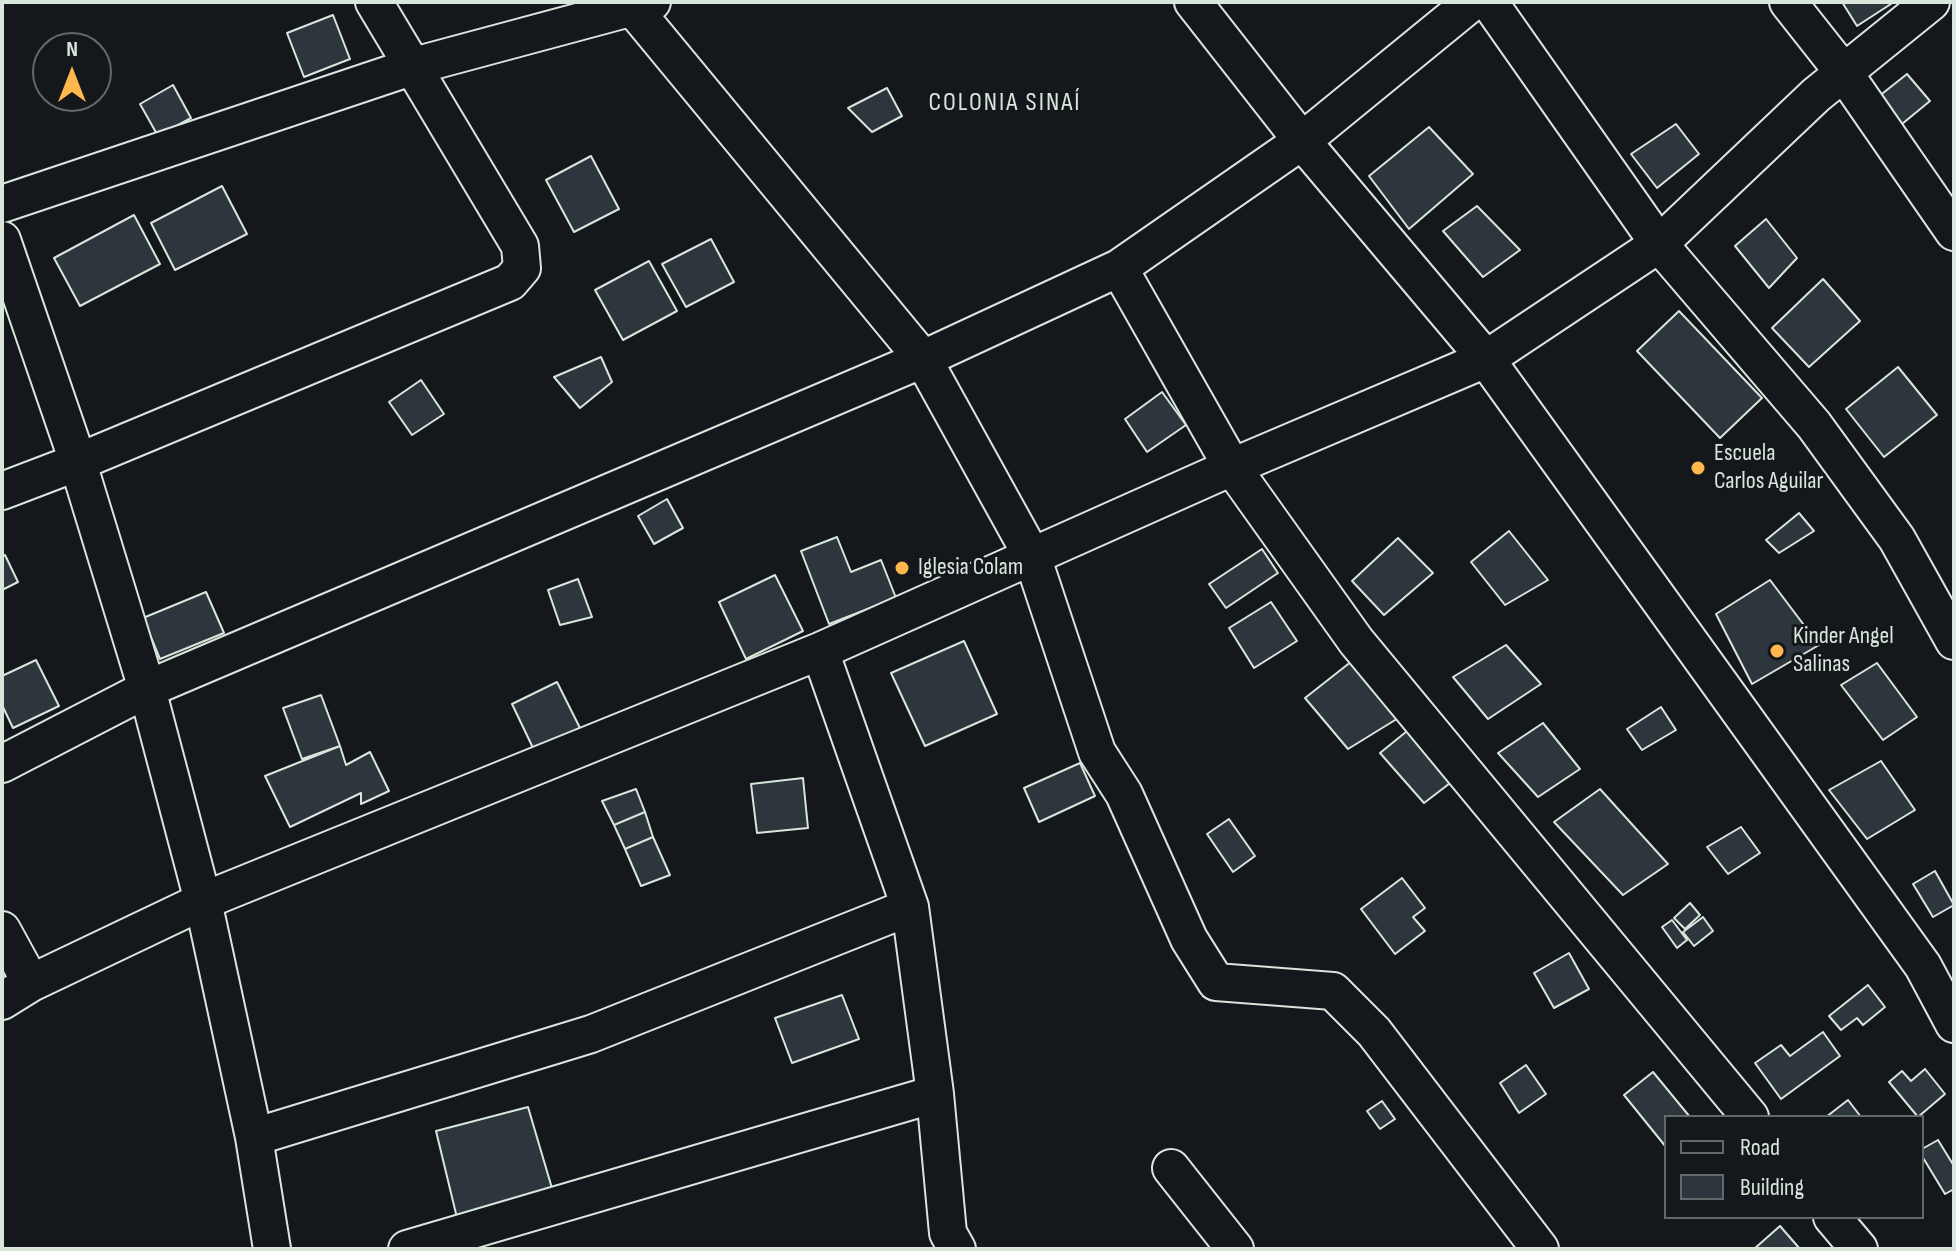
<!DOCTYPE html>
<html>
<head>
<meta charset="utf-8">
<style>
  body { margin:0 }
  #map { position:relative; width:1956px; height:1251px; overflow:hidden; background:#14181c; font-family:"Sofia Sans Condensed",sans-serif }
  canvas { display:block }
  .frame { position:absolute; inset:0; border:4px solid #d8e6dc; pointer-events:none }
  .legend { position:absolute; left:1664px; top:1115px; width:260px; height:104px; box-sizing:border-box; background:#14181c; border:2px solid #626a69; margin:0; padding:10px 14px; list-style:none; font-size:24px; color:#d8e6dc }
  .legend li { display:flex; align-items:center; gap:16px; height:40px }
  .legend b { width:40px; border:2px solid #626a69 }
  .north { position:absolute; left:32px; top:32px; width:80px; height:80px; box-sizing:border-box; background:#14181c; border:2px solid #626a69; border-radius:50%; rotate:0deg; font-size:22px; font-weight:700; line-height:32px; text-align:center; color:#d8e6dc }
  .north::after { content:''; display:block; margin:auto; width:28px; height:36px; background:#ffb74d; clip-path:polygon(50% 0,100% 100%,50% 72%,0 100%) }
</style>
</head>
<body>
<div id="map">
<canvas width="1956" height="1251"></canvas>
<div class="frame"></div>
<ul class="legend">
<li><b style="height:10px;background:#14181c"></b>Road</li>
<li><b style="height:22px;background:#2c363c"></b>Building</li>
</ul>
<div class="north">N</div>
</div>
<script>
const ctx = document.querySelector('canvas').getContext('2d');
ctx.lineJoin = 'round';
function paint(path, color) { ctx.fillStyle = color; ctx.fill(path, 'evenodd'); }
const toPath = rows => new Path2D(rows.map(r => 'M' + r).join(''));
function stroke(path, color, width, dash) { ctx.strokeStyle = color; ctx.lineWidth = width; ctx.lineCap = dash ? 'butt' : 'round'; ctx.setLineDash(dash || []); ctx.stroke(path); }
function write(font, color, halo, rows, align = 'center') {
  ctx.font = font + ' "Sofia Sans Condensed",sans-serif'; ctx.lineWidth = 6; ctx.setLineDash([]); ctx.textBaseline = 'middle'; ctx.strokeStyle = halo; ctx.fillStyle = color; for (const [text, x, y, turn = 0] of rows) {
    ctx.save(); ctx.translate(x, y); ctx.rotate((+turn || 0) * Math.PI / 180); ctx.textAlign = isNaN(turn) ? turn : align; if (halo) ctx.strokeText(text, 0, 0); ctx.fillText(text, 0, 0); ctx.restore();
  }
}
const building = toPath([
  [1842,2,1894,2,1857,26,1842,2],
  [333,15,350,59,304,77,287,33,333,15],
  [1907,74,1930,101,1902,124,1878,97,1907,74],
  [173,85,191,118,158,136,140,104,173,85],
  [887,88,902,116,872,132,848,108,887,88],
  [1676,124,1699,154,1657,188,1631,154,1676,124],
  [1429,127,1473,174,1409,229,1369,176,1429,127],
  [591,156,619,209,574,232,546,180,591,156],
  [222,186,247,234,175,270,151,223,222,186],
  [1477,206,1520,250,1483,277,1443,231,1477,206],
  [134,215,160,264,80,306,54,258,134,215],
  [1766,219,1797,258,1769,288,1735,246,1766,219],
  [711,239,734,282,686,307,662,264,711,239],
  [649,261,677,311,623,340,595,290,649,261],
  [1823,279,1860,321,1809,367,1772,328,1823,279],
  [1679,311,1762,398,1720,438,1637,351,1679,311],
  [601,357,612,382,580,408,554,377,601,357],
  [1898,367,1937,415,1884,457,1846,409,1898,367],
  [421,380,444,414,412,435,389,402,421,380],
  [1162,392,1186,425,1147,452,1125,419,1162,392],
  [667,499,683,528,654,544,638,516,667,499],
  [1799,513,1814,531,1779,553,1766,540,1799,513],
  [1509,531,1548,580,1505,605,1471,562,1509,531],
  [837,537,851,572,881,560,896,598,829,624,801,551,837,537],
  [1398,538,1433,573,1384,615,1352,581,1398,538],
  [1262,549,1278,573,1226,608,1209,584,1262,549],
  [5,555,18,582,2,590,2,557,5,555],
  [775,575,803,631,746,659,719,602,775,575],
  [578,579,592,617,560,625,548,590,578,579],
  [1770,580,1819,645,1752,684,1716,614,1770,580],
  [206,592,224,633,160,659,143,618,206,592],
  [1271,602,1297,641,1254,668,1229,628,1271,602],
  [964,641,997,714,925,746,891,673,964,641],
  [1506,645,1541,684,1488,719,1453,677,1506,645],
  [36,660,59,706,13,728,2,705,2,676,36,660],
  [1352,661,1400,717,1348,749,1305,698,1352,661],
  [1877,663,1917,717,1883,740,1841,685,1877,663],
  [557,682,580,728,534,750,512,704,557,682],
  [321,695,340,746,302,759,283,708,321,695],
  [1661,707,1676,730,1642,750,1627,729,1661,707],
  [1543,723,1580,769,1538,797,1498,753,1543,723],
  [1412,727,1458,777,1424,803,1380,753,1412,727],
  [340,746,346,765,370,752,389,791,361,804,361,793,290,827,265,776,340,746],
  [1881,761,1915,810,1867,839,1829,790,1881,761],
  [1080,763,1095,796,1039,822,1024,788,1080,763],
  [803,778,808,828,757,833,751,784,803,778],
  [636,789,645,812,614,825,602,801,636,789],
  [1600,789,1668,864,1623,895,1554,822,1600,789],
  [645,812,653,837,625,849,614,825,645,812],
  [1229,819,1255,856,1233,872,1207,834,1229,819],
  [1741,827,1760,853,1728,874,1707,847,1741,827],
  [653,837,670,875,641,886,625,849,653,837],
  [1935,871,1954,905,1933,917,1913,884,1935,871],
  [1402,878,1425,908,1413,917,1425,931,1395,954,1361,909,1402,878],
  [1690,903,1700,915,1685,929,1674,918,1690,903],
  [1703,917,1713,931,1694,946,1683,932,1703,917],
  [1672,920,1687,940,1677,948,1662,927,1672,920],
  [1569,953,1589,989,1554,1008,1534,973,1569,953],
  [1868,985,1885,1007,1863,1025,1857,1018,1841,1030,1829,1016,1868,985],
  [842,995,859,1039,792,1063,775,1018,842,995],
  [1823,1032,1840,1056,1781,1099,1755,1063,1781,1045,1790,1056,1823,1032],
  [1526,1065,1546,1094,1519,1113,1500,1083,1526,1065],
  [1925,1069,1945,1094,1918,1117,1889,1082,1902,1071,1911,1081,1925,1069],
  [1653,1072,1690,1117,1666,1117,1666,1147,1624,1095,1653,1072],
  [1848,1100,1861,1117,1826,1117,1848,1100],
  [1382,1101,1395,1119,1380,1129,1367,1111,1382,1101],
  [528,1107,554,1195,458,1222,436,1131,528,1107],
  [1938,1140,1954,1166,1954,1189,1945,1194,1922,1156,1922,1149,1938,1140],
  [1780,1226,1800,1249,1754,1249,1780,1226]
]);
const street = toPath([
  [628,2,923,359,1032,556,1097,752,1124,794,1189,939,1216,982,1333,991,1374,1032,1540,1249],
  [1193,2,1302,141,1486,359,1923,966,1954,1024],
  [1489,2,1659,244,1814,425,1897,539,1954,641],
  [1788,2,1844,73,1954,232],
  [2,204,414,66,652,2],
  [2,240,74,450,147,689,203,901,254,1137,272,1249],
  [1119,268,1232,467,1356,641,1750,1117],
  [2,491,78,462,510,282,522,268,520,246,374,2],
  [820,651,910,907,935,1094,948,1233,957,1249],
  [2,764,147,689,923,359,1119,268,1302,141,1472,2],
  [2,930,31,983],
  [2,1001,31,983,203,901,820,651,1232,467,1486,359,1659,244,1816,95,1931,2],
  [254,1137,591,1034,910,907],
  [1171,1168,1235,1249],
  [1832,1217,1859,1249],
  [407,1249,935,1094]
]);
const markers = [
  [1698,468,8,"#ffb74d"],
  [902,568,8,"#ffb74d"],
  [1777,651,8,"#ffb74d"]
];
const poiNames = [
  ["Escuela",1714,454],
  ["Carlos Aguilar",1714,482],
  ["Iglesia Colam",918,568],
  ["Kinder Angel",1793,637],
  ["Salinas",1793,665]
];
const neighbourhoodNames = [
  ["COLONIA SINAÍ",1005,103]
];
paint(building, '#2c363c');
stroke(building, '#d8e6dc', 2);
stroke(street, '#d8e6dc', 40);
stroke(street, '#14181c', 36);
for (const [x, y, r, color] of markers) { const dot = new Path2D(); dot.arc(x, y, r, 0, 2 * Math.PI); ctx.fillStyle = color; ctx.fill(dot); stroke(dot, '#14181c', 3); }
write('24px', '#d8e6dc', '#14181c', poiNames, 'left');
ctx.letterSpacing = '2px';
write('26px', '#d8e6dc', '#14181c', neighbourhoodNames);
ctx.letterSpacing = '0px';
</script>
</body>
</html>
